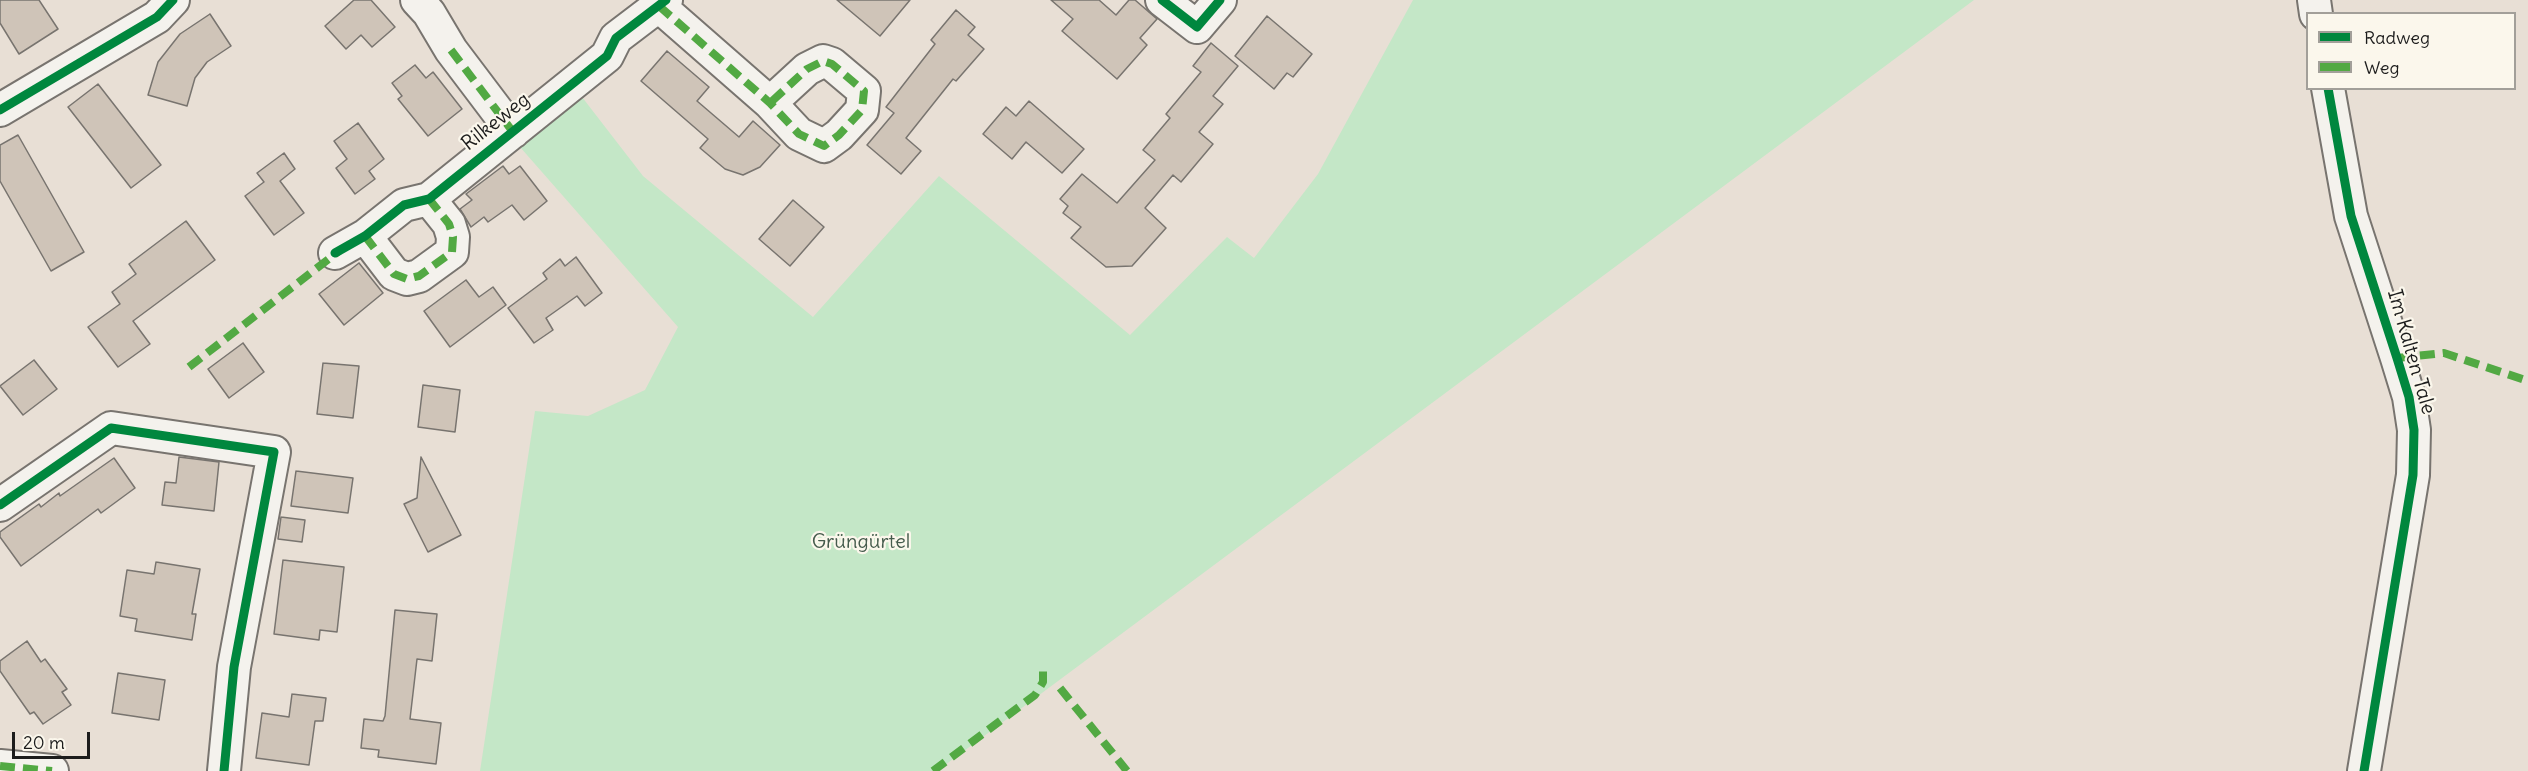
<!DOCTYPE html>
<html>
<head>
<meta charset="utf-8">
<style>
  body { margin:0 }
  #map { position:relative; width:2528px; height:771px; overflow:hidden; background:#e8dfd5; font-family:Delius,sans-serif }
  canvas { display:block }
  .legend { position:absolute; left:2306px; top:12px; width:210px; height:78px; box-sizing:border-box; background:#fbf7ec; border:2px solid #a29f99; margin:0; padding:8px 10px; list-style:none; font-size:18px; color:#1c1c1c }
  .legend li { display:flex; align-items:center; gap:12px; height:30px }
  .legend b { width:30px; border:2px solid #a29f99 }
  .scale { position:absolute; left:12px; top:732px; width:78px; height:27px; box-sizing:border-box; border:3px solid #1c1c1c; border-top:0; padding-left:8px; font-size:18px; line-height:21px; white-space:nowrap; color:#1c1c1c; -webkit-text-stroke:4px #fbf7ec; paint-order:stroke }
</style>
</head>
<body>
<div id="map">
<canvas width="2528" height="771"></canvas>
<ul class="legend">
<li><b style="height:8px;background:#00873e"></b>Radweg</li>
<li><b style="height:8px;background:#52a943"></b>Weg</li>
</ul>
<div class="scale">20 m</div>
</div>
<script>
const ctx = document.querySelector('canvas').getContext('2d');
ctx.lineJoin = 'round';
function paint(path, color) { ctx.fillStyle = color; ctx.fill(path, 'evenodd'); }
const toPath = rows => new Path2D(rows.map(r => 'M' + r).join(''));
function stroke(path, color, width, dash) { ctx.strokeStyle = color; ctx.lineWidth = width; ctx.lineCap = dash ? 'butt' : 'round'; ctx.setLineDash(dash || []); ctx.stroke(path); }
function write(font, color, halo, rows, align = 'center') {
  ctx.font = font + ' Delius,sans-serif'; ctx.lineWidth = 4.5; ctx.setLineDash([]); ctx.textBaseline = 'middle'; ctx.strokeStyle = halo; ctx.fillStyle = color; for (const [text, x, y, turn = 0] of rows) {
    ctx.save(); ctx.translate(x, y); ctx.rotate((+turn || 0) * Math.PI / 180); ctx.textAlign = isNaN(turn) ? turn : align; if (halo) ctx.strokeText(text, 0, 0); ctx.fillText(text, 0, 0); ctx.restore();
  }
}
const green = toPath([
  [1413,0,1974,0,937,771,480,771,535,411,588,416,645,390,678,327,520,147,582,97,643,176,813,317,939,176,1130,335,1227,237,1254,258,1318,174]
]);
const building = toPath([
  [0,0,39,0,58,29,19,54,0,23,0,0],
  [354,0,371,0,395,27,372,47,361,35,346,49,325,26,354,0],
  [837,0,910,0,880,36,837,0],
  [1051,0,1099,0,1116,15,1129,0,1135,0,1157,19,1140,38,1147,45,1117,79,1062,31,1073,19,1051,0],
  [956,10,975,27,968,35,984,49,956,81,953,79,906,138,921,151,901,174,867,145,894,113,886,107,935,44,931,40,956,10],
  [210,14,231,46,207,62,195,78,187,106,148,95,158,62,180,34,210,14],
  [1267,16,1312,54,1293,77,1287,73,1274,89,1235,56,1267,16],
  [1211,43,1238,66,1213,96,1223,104,1199,132,1213,144,1181,182,1173,175,1145,208,1166,228,1132,266,1106,267,1071,238,1081,227,1063,213,1068,206,1060,199,1082,174,1117,203,1155,160,1143,150,1170,118,1166,114,1201,72,1193,66,1211,43],
  [667,51,709,87,697,101,739,137,753,121,780,145,760,167,743,175,725,169,700,148,708,139,641,81,667,51],
  [415,65,426,78,433,72,462,109,428,136,398,99,402,96,392,83,415,65],
  [98,84,161,165,131,188,68,107,98,84],
  [1029,101,1084,149,1062,173,1026,142,1012,159,983,134,1006,107,1016,116,1029,101],
  [358,123,384,159,369,171,375,179,355,194,336,168,347,159,334,141,358,123],
  [18,135,84,252,51,271,0,181,0,145,18,135],
  [284,153,295,169,280,181,304,213,274,235,245,196,264,182,257,173,284,153],
  [503,166,509,174,520,166,547,201,524,220,512,205,488,222,484,217,471,227,460,209,472,200,466,194,503,166],
  [793,200,824,227,790,266,759,239,793,200],
  [186,221,215,260,133,321,150,344,118,367,88,327,120,304,112,292,136,274,129,264,186,221],
  [576,257,602,293,585,306,577,296,546,318,553,330,534,343,508,308,547,279,543,273,560,259,565,266,576,257],
  [359,263,383,293,344,325,319,294,359,263],
  [466,280,479,297,493,287,506,305,450,347,424,311,466,280],
  [243,343,264,372,229,398,208,369,243,343],
  [34,360,57,389,23,415,0,386,34,360],
  [323,363,359,366,353,418,317,414,323,363],
  [423,385,460,390,455,432,418,427,423,385],
  [179,457,219,462,214,511,162,505,165,482,176,483,179,457],
  [421,457,461,535,428,552,404,504,417,498,421,457],
  [114,458,135,488,101,513,98,509,21,566,0,537,0,532,39,504,41,507,59,493,60,496,114,458],
  [296,471,353,478,348,513,291,506,296,471],
  [281,517,305,520,302,542,278,539,281,517],
  [283,560,344,567,337,632,320,630,319,640,274,634,283,560],
  [156,562,200,569,192,614,196,614,192,640,135,631,137,619,120,616,127,570,154,574,156,562],
  [395,610,437,614,432,661,417,659,410,719,441,723,436,764,378,757,379,750,361,748,364,719,383,721,385,716,395,610],
  [27,641,41,662,45,659,67,689,62,692,71,705,43,724,34,712,30,714,0,671,0,661,27,641],
  [118,673,165,680,159,720,112,713,118,673],
  [292,694,326,698,323,721,315,721,309,765,256,758,262,713,289,717,292,694]
]);
const minor = toPath([
  [417,0,429,13,451,50,513,132],
  [1162,0,1197,27,1220,0],
  [2314,0,2316,14],
  [659,6,770,103,799,134,824,146,839,135,862,110,864,91,832,64,823,61,807,69,770,103],
  [2328,88,2351,216,2397,358,2409,397,2414,430,2413,475,2364,771],
  [0,110,157,17,173,0],
  [365,236,394,274,407,279,419,276,452,252,453,237,449,224,429,199],
  [335,253,365,236,404,205,429,199,607,56,616,38,666,0],
  [0,505,111,428,274,452,234,667,224,771],
  [0,766,52,771]
]);
const quiet = toPath([
  [659,6,770,103,799,134,824,146,839,135,862,110,864,91,832,64,823,61,807,69,770,103],
  [451,50,513,132],
  [365,236,394,274,407,279,419,276,452,252,453,237,449,224,429,199],
  [2397,358,2444,353,2528,381],
  [189,367,339,251],
  [1060,688,1127,771],
  [0,766,52,771],
  [933,771,1035,695,1043,682,1043,666]
]);
const cycleway = toPath([
  [1162,0,1197,27,1220,0],
  [2328,88,2351,216,2397,358,2409,397,2414,430,2413,475,2364,771],
  [0,110,157,17,173,0],
  [335,253,365,236,404,205,429,199,607,56,616,38,666,0],
  [0,505,111,428,274,452,234,667,224,771]
]);
const streetNames = [
  ["Rilkeweg",496,122,-38],
  ["Im Kalten Tale",2411,352,74]
];
const parkNames = [
  ["Grüngürtel",861,542]
];
paint(green, '#c4e7c7');
paint(building, '#cfc4b8');
stroke(building, '#78746f', 1.5);
stroke(minor, '#78746f', 36);
stroke(minor, '#f4f2ed', 32);
stroke(quiet, '#52a943', 8, [15, 8]);
stroke(cycleway, '#00873e', 9);
write('20px', '#1c1c1c', '#fbf7ec', streetNames);
write('20px', '#455b4c', '#fbf7ec', parkNames);
</script>
</body>
</html>
